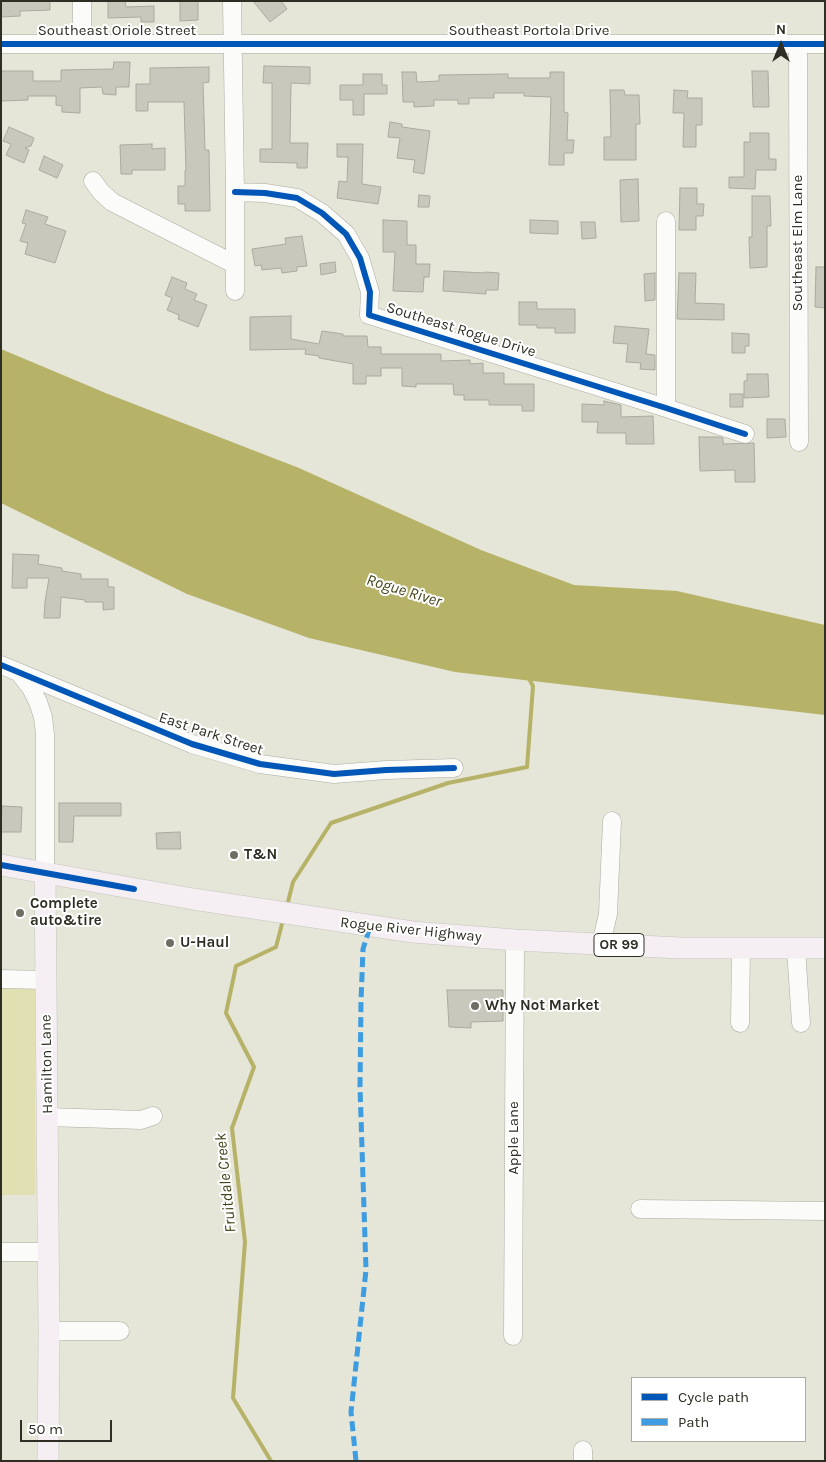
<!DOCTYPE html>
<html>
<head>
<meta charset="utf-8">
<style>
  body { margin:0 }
  #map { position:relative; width:826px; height:1462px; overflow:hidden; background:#e5e5d8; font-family:Karla,sans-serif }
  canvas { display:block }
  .frame { position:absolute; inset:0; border:2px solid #2e2e24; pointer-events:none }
  .legend { position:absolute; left:631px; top:1377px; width:175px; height:65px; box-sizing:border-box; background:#fff; border:1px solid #ababa7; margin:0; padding:6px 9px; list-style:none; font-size:15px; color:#2e2e24 }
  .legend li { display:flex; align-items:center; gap:10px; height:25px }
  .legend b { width:25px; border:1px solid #ababa7 }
  .north { position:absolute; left:756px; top:20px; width:50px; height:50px; -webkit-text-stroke:4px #fff; paint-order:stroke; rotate:0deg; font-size:14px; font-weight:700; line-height:20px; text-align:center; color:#2e2e24 }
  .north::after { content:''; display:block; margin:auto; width:18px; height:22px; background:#2e2e24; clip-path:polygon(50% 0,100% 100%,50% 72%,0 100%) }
  .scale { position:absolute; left:20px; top:1420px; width:92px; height:22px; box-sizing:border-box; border:2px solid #2e2e24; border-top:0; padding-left:6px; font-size:15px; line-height:18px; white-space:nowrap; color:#2e2e24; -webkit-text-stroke:4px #fff; paint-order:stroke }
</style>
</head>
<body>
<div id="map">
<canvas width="826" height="1462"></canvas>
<div class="frame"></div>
<ul class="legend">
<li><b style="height:6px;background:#0057b8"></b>Cycle path</li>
<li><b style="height:6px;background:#3d9de0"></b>Path</li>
</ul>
<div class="north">N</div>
<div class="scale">50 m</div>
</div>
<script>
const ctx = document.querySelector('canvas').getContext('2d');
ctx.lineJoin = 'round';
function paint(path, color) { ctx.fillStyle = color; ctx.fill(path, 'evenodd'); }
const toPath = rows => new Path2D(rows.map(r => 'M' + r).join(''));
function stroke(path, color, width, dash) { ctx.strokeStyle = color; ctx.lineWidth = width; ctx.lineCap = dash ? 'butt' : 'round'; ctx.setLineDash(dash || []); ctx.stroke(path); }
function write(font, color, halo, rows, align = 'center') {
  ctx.font = font + ' Karla,sans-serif'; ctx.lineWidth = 4; ctx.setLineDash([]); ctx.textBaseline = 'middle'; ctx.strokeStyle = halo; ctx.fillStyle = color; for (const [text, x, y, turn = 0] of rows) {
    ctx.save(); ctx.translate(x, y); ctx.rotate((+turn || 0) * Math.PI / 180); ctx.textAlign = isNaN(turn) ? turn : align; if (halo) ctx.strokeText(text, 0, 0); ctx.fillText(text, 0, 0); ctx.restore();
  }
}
const green = toPath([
  [1,971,35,971,35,1195,1,1195]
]);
const water = toPath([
  [1,349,108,394,299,468,481,550,574,585,677,591,825,625,825,715,455,672,309,638,187,594,1,503]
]);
const stream = toPath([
  [287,906,293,882,331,823,448,783,527,767,533,686,528,677],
  [271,1461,233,1398,245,1242,232,1128,254,1067,226,1013,236,966,276,947,283,920]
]);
const building = toPath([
  [1,1,50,1,50,10,20,11,20,16,1,17,1,1],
  [108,1,125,1,126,7,154,6,154,22,141,22,141,17,108,18,108,1],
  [180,1,198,1,198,20,180,21,180,1],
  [253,1,281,1,287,9,270,22,253,1],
  [114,62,130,62,129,87,116,87,116,95,103,94,102,87,80,88,80,113,62,112,62,106,56,105,56,96,28,96,28,100,1,101,1,71,33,71,33,81,61,81,61,70,113,69,114,62],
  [264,66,310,67,310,84,291,83,290,143,308,143,307,168,297,168,297,163,260,162,260,149,272,149,272,83,263,83,264,66],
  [209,67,209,82,203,83,205,150,209,150,210,211,185,211,185,204,178,204,178,186,185,186,185,170,186,170,184,102,148,102,148,111,136,111,136,84,150,84,150,68,209,67],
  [752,71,768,71,769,107,753,107,752,71],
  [402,72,416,72,417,82,439,81,439,75,508,74,508,78,550,78,550,72,564,72,564,112,568,113,567,140,574,140,573,153,564,153,564,165,549,165,551,97,524,96,524,93,494,93,494,98,469,98,469,104,458,104,458,100,434,100,434,106,414,107,414,102,403,102,402,72],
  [363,74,382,74,382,85,387,85,387,94,364,94,364,115,353,115,353,100,340,100,340,85,363,85,363,74],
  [610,90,624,90,625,95,639,95,640,124,636,124,636,160,604,160,604,137,611,137,610,90],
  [674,90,688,91,687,98,702,98,702,125,696,125,696,147,683,147,684,113,673,113,674,90],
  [390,122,402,124,402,127,430,131,424,174,413,172,415,160,397,158,400,138,388,137,390,122],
  [9,127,34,138,31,146,25,148,29,150,24,163,6,155,11,144,3,141,9,127],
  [750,133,769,133,769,159,776,159,776,170,756,170,755,189,729,188,729,177,744,177,744,142,750,142,750,133],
  [152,144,152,149,165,148,165,170,132,170,132,174,121,174,120,145,152,144],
  [337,144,363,144,362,184,381,187,378,204,337,198,339,181,347,182,348,157,337,157,337,144],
  [44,156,63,165,57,178,39,170,44,156],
  [638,179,639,221,621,222,620,180,638,179],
  [680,188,697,188,697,204,704,204,703,216,696,216,696,230,679,230,680,188],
  [419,195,430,196,429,207,418,207,419,195],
  [752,196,770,196,771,226,767,226,767,267,750,268,749,237,752,237,752,196],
  [26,210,48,217,45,224,66,231,55,263,25,254,28,243,20,241,26,224,22,223,26,210],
  [383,220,407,221,407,245,416,245,416,264,430,264,429,277,424,277,423,292,393,291,395,252,383,252,383,220],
  [530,220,558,221,558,234,530,233,530,220],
  [581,222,595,222,596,238,582,239,581,222],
  [302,236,307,266,297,267,297,271,282,273,281,268,262,270,261,265,255,266,252,249,286,244,285,238,302,236],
  [335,262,336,272,321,275,320,264,335,262],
  [816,267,825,267,825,308,815,307,816,267],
  [444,271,485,273,485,272,499,273,498,290,486,290,486,294,443,291,444,271],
  [655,273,655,300,645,301,644,274,655,273],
  [679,273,696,273,695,303,724,304,724,320,677,319,679,273],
  [172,277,187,283,185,289,197,294,194,300,207,305,198,327,178,319,179,315,167,310,172,298,165,295,172,277],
  [519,302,537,302,537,309,575,309,575,333,555,333,555,328,537,328,537,325,519,325,519,302],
  [291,316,291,339,319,344,322,331,343,334,343,336,367,336,368,347,381,347,381,354,441,354,441,361,470,360,470,364,483,363,483,373,504,373,504,384,534,384,534,411,522,411,522,405,489,405,489,400,464,400,464,395,454,395,453,384,416,384,416,387,402,386,402,368,381,368,381,376,366,376,366,384,353,384,353,364,319,358,319,356,305,354,306,349,250,350,250,317,291,316],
  [615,326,649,329,646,354,655,355,655,370,640,369,641,363,626,362,628,344,613,343,615,326],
  [732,333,749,334,749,346,745,346,745,353,732,353,732,333],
  [747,374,768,374,769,397,744,398,744,381,747,381,747,374],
  [730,394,743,394,743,407,730,407,730,394],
  [604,401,621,405,621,417,653,416,654,444,626,444,626,433,597,433,598,422,582,422,582,404,604,405,604,401],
  [767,419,785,419,786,437,767,438,767,419],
  [699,437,720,437,723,438,723,444,754,443,755,482,735,482,735,470,700,471,699,437],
  [13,554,39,555,38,564,62,568,62,571,81,574,81,579,108,579,108,587,114,587,114,609,103,610,103,602,85,602,85,600,61,597,60,618,44,618,45,602,49,578,27,578,27,588,12,588,13,554],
  [59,803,121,803,121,816,74,816,73,842,59,842,59,803],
  [2,806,22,807,21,832,1,832,2,806],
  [180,832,181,849,157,849,156,833,180,832],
  [447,990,503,990,503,1021,471,1022,471,1028,449,1027,447,990]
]);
const minor = toPath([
  [82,1,82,43],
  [232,1,235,192,235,291],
  [1,44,825,44],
  [798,44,799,442],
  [93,181,101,192,112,202,234,264],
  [235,192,265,193,297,198,322,213,346,234,360,258,370,292,369,315,666,408,745,434],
  [666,221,666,408],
  [1,665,192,744,260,764,334,774,386,770,454,768],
  [20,674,31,688,38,702,43,717,45,734,45,873],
  [601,944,608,914,612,821],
  [796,949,801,1023],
  [1,979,46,980],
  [740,1023,741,949],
  [47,1117,141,1120,153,1116],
  [640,1209,825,1211],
  [1,1252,48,1252],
  [49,1331,120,1331],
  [513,1336,515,940],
  [583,1461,583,1450]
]);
const major = toPath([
  [1,865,193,899,413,932,515,940,681,948,825,948],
  [45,873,49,1331,48,1461]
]);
const quiet = toPath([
  [356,1461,351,1412,366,1270,360,1087,361,1002,363,949,370,927]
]);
const cycleway = toPath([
  [1,44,825,44],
  [235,192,265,193,297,198,322,213,346,234,360,258,370,292,369,315,666,408,745,434],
  [1,665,192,744,260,764,334,774,386,770,454,768],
  [1,865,134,889]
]);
const markers = [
  [234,855,5,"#6e6e63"],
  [20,913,5,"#6e6e63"],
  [170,943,5,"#6e6e63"],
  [475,1006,5,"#6e6e63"]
];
const shields = [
  [619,945,50]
];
const shieldNames = [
  ["OR 99",619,945]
];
const streetNames = [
  ["Southeast Oriole Street",117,31],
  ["Southeast Portola Drive",529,31],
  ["Southeast Elm Lane",798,243,-90],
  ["Southeast Rogue Drive",461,330,17],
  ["East Park Street",211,734,18],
  ["Rogue River Highway",411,930,6],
  ["Hamilton Lane",47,1064,-91],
  ["Apple Lane",514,1138,-90]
];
const poiNames = [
  ["T&N",244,855],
  ["Complete",30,904],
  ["auto&tire",30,921],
  ["U-Haul",180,943],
  ["Why Not Market",485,1006]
];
const waterNames = [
  ["Rogue River",404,591,17],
  ["Fruitdale Creek",226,1183,-96]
];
paint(green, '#e1e0b3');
paint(water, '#b6b368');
stroke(stream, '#b6b368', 4);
paint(building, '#c8c8bd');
stroke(building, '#aaaa9f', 1);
stroke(minor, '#acaca2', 19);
stroke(major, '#c4c4bd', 22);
stroke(minor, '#fbfbf9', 18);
stroke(major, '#f5eef2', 21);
stroke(quiet, '#3d9de0', 5, [10, 5]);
stroke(cycleway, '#0057b8', 6);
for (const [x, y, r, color] of markers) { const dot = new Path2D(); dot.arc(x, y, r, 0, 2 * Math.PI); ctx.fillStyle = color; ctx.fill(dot); stroke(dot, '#fff', 2); }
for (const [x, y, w] of shields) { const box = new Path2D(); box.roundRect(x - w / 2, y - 11.5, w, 23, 4); ctx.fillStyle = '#fff'; ctx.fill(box); stroke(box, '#2e2e24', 1); }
write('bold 14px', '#2e2e24', null, shieldNames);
write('15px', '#2e2e24', '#fff', streetNames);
write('bold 15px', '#2e2e24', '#fff', poiNames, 'left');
write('italic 16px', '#46441a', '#fff', waterNames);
</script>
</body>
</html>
